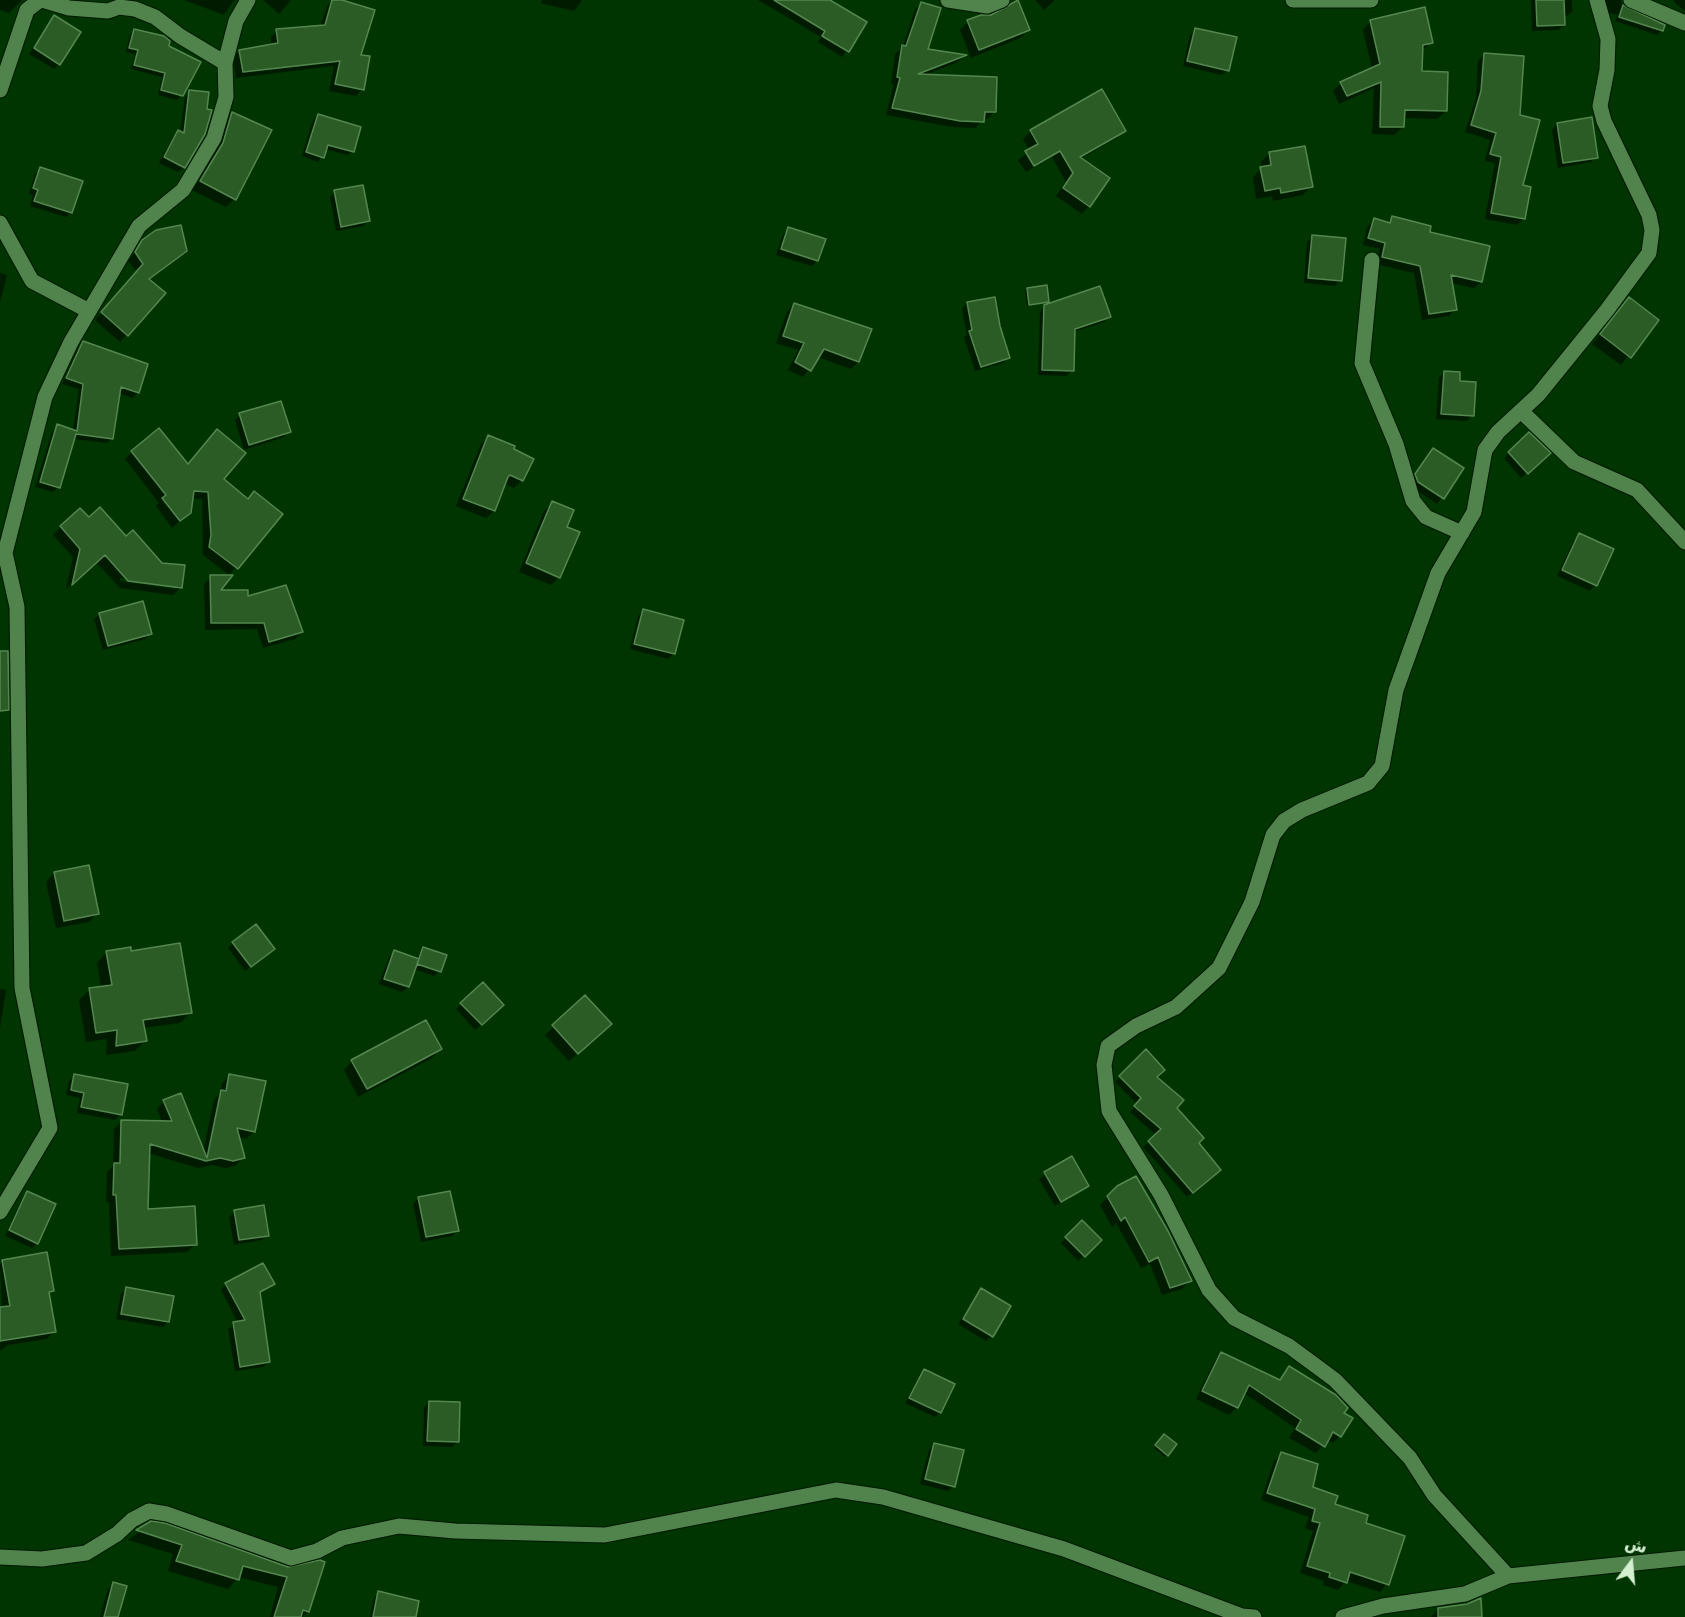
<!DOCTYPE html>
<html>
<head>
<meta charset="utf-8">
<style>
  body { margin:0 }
  #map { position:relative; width:1685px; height:1617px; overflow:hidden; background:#003400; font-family:"DejaVu Sans","Noto Sans Arabic",sans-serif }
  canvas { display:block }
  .north { position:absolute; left:1601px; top:1533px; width:60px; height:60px; -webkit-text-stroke:4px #003400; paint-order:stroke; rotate:16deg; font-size:16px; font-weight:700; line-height:24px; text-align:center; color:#d4f0d1 }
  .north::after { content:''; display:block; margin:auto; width:21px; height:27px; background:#d4f0d1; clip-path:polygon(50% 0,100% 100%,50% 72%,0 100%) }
</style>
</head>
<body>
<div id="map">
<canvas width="1685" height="1617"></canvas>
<div class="north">ش</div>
</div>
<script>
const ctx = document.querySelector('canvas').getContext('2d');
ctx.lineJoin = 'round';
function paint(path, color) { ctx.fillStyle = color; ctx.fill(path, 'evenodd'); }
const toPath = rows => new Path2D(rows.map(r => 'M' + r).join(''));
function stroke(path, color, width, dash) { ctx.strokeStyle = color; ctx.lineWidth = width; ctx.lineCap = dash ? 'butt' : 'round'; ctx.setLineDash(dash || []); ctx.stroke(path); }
const shadow = toPath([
  [0,0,22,0,9,13,0,10],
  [184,0,234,0,224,15],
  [263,0,291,0,279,14],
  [333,0,337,0,359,56,362,89,356,96,329,91,334,66,236,78,233,58,239,51,271,46,271,37,277,31,320,27,327,6],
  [542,0,582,0,574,11,541,3],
  [758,0,827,0,865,22,842,57,818,42,821,37],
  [1035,0,1055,0,1044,10],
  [1531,0,1572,0,1572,12,1563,18,1564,25,1558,30,1532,31],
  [1600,0,1621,0,1622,7,1662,30,1657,35,1615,21,1618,15,1605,12],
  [1685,0,1685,11,1673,1,1674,0],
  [921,3,926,51,963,56,958,62,922,76,994,112,987,119,983,118,976,128,952,127,886,115,894,84,891,84,895,54,903,46,915,10],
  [54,17,59,64,54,69,29,54],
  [1371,21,1431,42,1422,51,1420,72,1446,111,1437,119,1403,118,1403,127,1394,135,1372,134,1374,88,1339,104,1333,91,1341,83,1372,69,1363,30],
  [968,22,1029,30,1020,38,971,58,960,30],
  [1195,29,1228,70,1222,75,1183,66,1190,35],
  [134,31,167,46,181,95,177,100,158,95,162,77,131,69,135,54,126,52,130,35],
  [1484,55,1519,116,1524,218,1517,225,1485,219,1495,163,1485,161,1490,140,1465,132,1476,98,1478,61],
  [1101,91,1124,131,1117,138,1080,159,1089,206,1082,214,1056,196,1066,182,1052,157,1026,172,1018,160,1030,151,1023,139,1031,131],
  [190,92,184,167,178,172,159,163,173,137,180,133,185,97],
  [232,113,235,199,226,207,192,190,214,153,224,122],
  [318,116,352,151,348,155,325,149,318,162,302,156,313,120],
  [1557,124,1596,157,1591,162,1558,168,1552,130],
  [1270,153,1311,187,1303,195,1273,201,1272,196,1256,199,1253,177,1262,168,1261,162],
  [40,169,71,212,66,217,30,206,33,195,29,194,35,174],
  [335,192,368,221,363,226,336,231,330,197],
  [1392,218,1428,233,1481,282,1474,288,1451,283,1455,309,1449,316,1422,320,1414,273,1376,264,1380,249,1363,245,1367,227,1374,220,1386,224],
  [788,229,817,261,812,266,776,255,783,234],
  [1313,237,1341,280,1335,286,1304,283,1307,242],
  [143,242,185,250,148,280,163,293,120,342,95,320,137,272,128,261],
  [0,273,7,275,0,302],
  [1027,289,1047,302,1027,306,1025,291],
  [1629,299,1657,321,1621,365,1592,344],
  [967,303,998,326,1008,358,1003,363,975,371,964,337,967,335,962,308],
  [794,304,858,362,851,369,818,357,803,377,788,370,798,350,776,343,787,312],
  [1045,306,1109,316,1104,322,1073,332,1072,370,1067,376,1038,375,1040,312],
  [84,342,147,365,138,393,132,398,118,393,112,438,107,443,73,439,58,487,53,492,35,487,52,432,58,426,73,431,79,389,62,384,78,348],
  [1444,372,1458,382,1472,415,1467,421,1436,419,1439,378],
  [240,415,289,432,284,437,244,450,235,420],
  [488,437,532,459,522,480,514,488,504,483,494,511,486,518,456,506,481,444],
  [1433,450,1462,469,1437,504,1413,488,1411,481],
  [132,452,187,466,222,480,247,500,280,514,229,575,203,555,202,499,191,499,190,512,172,528,156,506,159,503,125,459],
  [1509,453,1543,459,1521,478,1504,458],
  [553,503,565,528,559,577,551,585,519,572,544,511],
  [88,519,126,538,181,587,173,595,120,588,96,562,66,589,73,557,53,535,61,527],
  [120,578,176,585,176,589,120,581],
  [1579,535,1595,585,1590,591,1557,576,1574,540],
  [211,577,218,591,295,609,302,632,295,639,263,648,257,629,205,630,204,584],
  [643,611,674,653,668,659,630,649,638,616],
  [100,614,150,634,145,639,103,650,94,619],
  [87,866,97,913,89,922,56,928,46,882,54,873],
  [233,943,268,954,245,971,228,948],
  [423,948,439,971,434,976,414,969,408,987,402,992,379,984,389,957,394,952,416,960],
  [107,952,130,953,191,1012,180,1023,143,1028,145,1041,135,1051,106,1055,107,1039,86,1042,79,1000,90,989,101,988,97,963],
  [483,984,502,1005,475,1030,456,1009],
  [0,989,6,990,0,1028],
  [585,997,601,1032,569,1061,545,1035],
  [440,1049,432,1058,358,1097,344,1070,352,1061],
  [1146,1052,1155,1077,1213,1175,1187,1197,1143,1147,1156,1135,1130,1112,1137,1104,1115,1082],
  [230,1075,254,1131,246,1139,238,1137,243,1158,235,1166,225,1168,212,1165,198,1168,148,1153,146,1210,195,1245,187,1252,111,1256,109,1202,106,1202,107,1172,113,1166,114,1129,122,1121,162,1122,157,1109,164,1101,203,1152,214,1100,220,1093,222,1083],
  [74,1076,121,1114,115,1120,77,1113,80,1098,66,1095,69,1081],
  [1071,1158,1087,1186,1055,1206,1039,1179],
  [1118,1187,1190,1281,1182,1289,1162,1295,1150,1264,1141,1268,1116,1223,1112,1227,1100,1205],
  [28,1193,37,1243,32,1248,5,1236,22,1198],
  [419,1198,457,1231,452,1236,421,1242,413,1204],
  [235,1212,267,1235,262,1240,234,1245,229,1217],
  [1082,1222,1099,1240,1078,1261,1061,1243],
  [3,1261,52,1290,48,1295,54,1331,47,1339,8,1345,0,1351,2,1309,0,1264],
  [226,1284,273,1284,258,1294,269,1362,263,1367,235,1371,228,1329,238,1323,221,1290],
  [126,1289,168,1322,163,1327,116,1319,121,1294],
  [981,1290,991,1336,986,1341,958,1324],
  [1221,1354,1278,1381,1290,1368,1342,1414,1340,1436,1333,1443,1327,1440,1316,1453,1289,1438,1295,1428,1244,1393,1237,1407,1229,1415,1196,1399,1214,1362],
  [924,1370,940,1412,935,1417,905,1403],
  [429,1402,458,1441,452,1447,423,1446,424,1408],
  [1164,1436,1175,1445,1165,1457,1154,1448],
  [935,1444,953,1486,948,1491,920,1484,929,1450],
  [1281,1454,1311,1488,1364,1524,1387,1584,1380,1592,1346,1581,1338,1590,1323,1585,1324,1581,1300,1573,1313,1531,1305,1528,1309,1517,1261,1500,1274,1461],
  [151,1523,288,1569,308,1611,302,1617,270,1617,278,1587,238,1577,228,1589,168,1571,173,1554,128,1540],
  [113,1584,117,1617,100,1617,108,1589],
  [379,1593,415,1617,370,1617,374,1598],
  [1438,1609,1480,1617,1431,1617]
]);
const building = toPath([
  [332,0,342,0,375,10,361,55,370,56,364,90,335,84,340,61,243,72,239,50,278,43,276,29,325,25,332,0],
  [774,0,830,0,867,22,849,52,822,36,825,31,774,0],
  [1018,0,1030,30,979,50,967,20,981,15,991,15,1018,0],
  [1536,0,1564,0,1565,25,1537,26,1536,0],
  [921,2,941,8,928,49,967,55,918,74,997,77,996,112,985,112,984,122,960,121,892,108,900,78,897,77,902,45,906,46,921,2],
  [1623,5,1665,25,1663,31,1619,17,1623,5],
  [1425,7,1433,43,1423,45,1422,71,1448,72,1447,111,1405,110,1404,127,1380,127,1381,82,1347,96,1340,82,1380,64,1370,20,1425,7],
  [54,15,81,32,60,65,34,48,54,15],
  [1195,28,1237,37,1229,71,1187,61,1195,28],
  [134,29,164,36,170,41,169,46,201,62,183,96,161,90,165,73,134,65,138,50,129,48,134,29],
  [1484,53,1524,56,1520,115,1540,120,1523,185,1531,187,1525,219,1491,213,1501,157,1490,154,1496,133,1471,125,1481,91,1484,53],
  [1102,89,1126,131,1080,157,1110,178,1090,207,1063,188,1073,173,1060,151,1034,166,1025,151,1038,144,1030,130,1102,89],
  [189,90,209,92,207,109,212,110,205,134,185,168,164,157,178,130,184,133,189,90],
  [232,112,272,130,236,200,200,181,223,143,232,112],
  [318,114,361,127,354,152,328,145,324,158,306,152,318,114],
  [1592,117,1598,158,1563,163,1557,123,1592,117],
  [1305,146,1313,187,1281,193,1280,188,1265,191,1260,167,1271,165,1269,152,1305,146],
  [40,167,83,181,72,213,34,201,38,190,33,188,40,167],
  [363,185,370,221,341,227,334,190,363,185],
  [1392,216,1431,226,1430,232,1490,246,1482,282,1451,275,1457,310,1429,314,1420,266,1382,257,1385,243,1368,238,1374,218,1390,223,1392,216],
  [181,225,187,251,149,279,166,293,128,336,101,312,143,264,135,252,142,240,156,230,181,225],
  [788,227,826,239,818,261,781,249,788,227],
  [1312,235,1346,238,1342,281,1308,278,1312,235],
  [1047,285,1049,302,1029,305,1027,288,1047,285],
  [1100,286,1111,317,1075,329,1074,371,1042,370,1044,305,1100,286],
  [995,297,1000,326,1010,358,981,367,969,331,972,330,967,302,995,297],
  [1629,297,1659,320,1631,358,1600,334,1629,297],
  [794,303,872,329,859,362,824,349,811,371,795,362,804,343,783,336,794,303],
  [83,341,148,364,139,393,121,387,113,439,76,434,60,488,40,482,57,424,77,431,83,384,66,378,83,341],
  [1444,371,1460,372,1460,381,1476,382,1474,416,1441,414,1444,371],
  [281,401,291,432,249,445,239,413,281,401],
  [159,428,188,464,217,429,246,453,224,479,248,499,254,491,283,514,238,569,209,547,211,535,208,492,194,491,191,513,180,521,162,498,166,495,131,451,159,428],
  [1529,432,1551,453,1528,474,1508,452,1529,432],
  [488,435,515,446,514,449,534,459,523,481,510,475,508,477,495,511,463,499,488,435],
  [1433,448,1464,468,1444,499,1418,482,1415,474,1433,448],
  [552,501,574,510,567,527,580,532,560,578,526,563,552,501],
  [100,507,126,536,133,530,162,563,185,565,182,588,128,581,105,555,72,585,80,549,60,526,80,508,89,517,100,507],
  [1579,533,1614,549,1597,586,1562,570,1579,533],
  [210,575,233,575,221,590,248,590,248,596,286,585,303,632,269,642,264,623,211,623,210,575],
  [143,601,152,634,108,646,99,613,143,601],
  [643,609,684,620,675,654,634,644,643,609],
  [0,651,8,651,9,710,0,711,0,651],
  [89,865,99,914,64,921,54,872,89,865],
  [256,924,275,949,251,967,232,942,256,924],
  [180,943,192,1013,143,1020,147,1041,116,1046,117,1030,96,1033,89,988,112,985,106,951,131,947,131,951,180,943],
  [423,947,447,955,441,972,417,964,423,947],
  [394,950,419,959,409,987,384,979,394,950],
  [483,982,504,1005,482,1025,460,1003,483,982],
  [585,995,612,1024,578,1054,552,1025,585,995],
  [426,1020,442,1049,367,1089,351,1060,426,1020],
  [1146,1049,1165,1070,1157,1077,1184,1100,1177,1108,1204,1138,1199,1143,1221,1170,1193,1193,1148,1141,1161,1129,1134,1106,1141,1098,1119,1076,1146,1049],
  [74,1074,128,1084,122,1115,81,1107,84,1093,71,1090,74,1074],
  [229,1074,266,1081,255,1132,237,1128,245,1158,233,1161,220,1158,206,1161,150,1144,148,1209,195,1206,197,1245,119,1249,116,1195,113,1195,114,1163,120,1163,121,1120,172,1121,163,1100,181,1093,207,1158,221,1090,226,1091,229,1074],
  [1072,1156,1089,1186,1061,1202,1044,1172,1072,1156],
  [1136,1176,1168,1231,1192,1281,1170,1288,1158,1257,1149,1262,1125,1217,1121,1221,1107,1196,1117,1186,1136,1176],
  [27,1191,56,1204,38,1244,9,1230,27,1191],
  [450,1191,459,1231,426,1237,418,1197,450,1191],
  [264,1205,269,1236,239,1240,234,1210,264,1205],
  [1082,1220,1102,1240,1085,1257,1065,1237,1082,1220],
  [47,1252,54,1291,49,1292,56,1332,0,1341,0,1307,10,1306,2,1260,47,1252],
  [263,1263,275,1284,260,1292,270,1362,240,1367,233,1322,245,1320,225,1283,263,1263],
  [126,1287,174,1296,169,1322,121,1314,126,1287],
  [981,1288,1011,1306,993,1337,963,1319,981,1288],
  [1221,1352,1280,1380,1289,1366,1336,1395,1348,1408,1344,1413,1353,1418,1341,1437,1333,1432,1325,1447,1296,1429,1301,1420,1249,1385,1238,1408,1202,1391,1221,1352],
  [924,1369,955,1384,941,1413,909,1398,924,1369],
  [429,1401,460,1402,459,1442,427,1441,429,1401],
  [1164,1434,1177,1444,1168,1456,1155,1445,1164,1434],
  [934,1443,964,1450,955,1487,925,1479,934,1443],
  [1281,1452,1318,1464,1313,1487,1338,1496,1335,1504,1368,1515,1366,1523,1405,1536,1389,1585,1350,1572,1347,1583,1329,1577,1330,1573,1307,1566,1320,1523,1312,1521,1315,1509,1267,1493,1281,1452],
  [151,1521,165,1523,288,1567,320,1560,325,1562,309,1612,303,1610,301,1617,274,1617,287,1577,243,1566,239,1580,176,1561,182,1545,136,1530,151,1521],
  [113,1582,127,1586,118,1617,104,1617,113,1582],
  [378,1591,419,1601,416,1617,373,1617,378,1591],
  [1481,1598,1482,1617,1438,1617,1438,1608,1467,1604,1481,1598]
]);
const minor = toPath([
  [42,0,69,8,108,11,119,7,135,9,155,17,180,36,225,63],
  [948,0,987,6,1002,0],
  [1293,0,1371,0],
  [1631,0,1685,23],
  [0,90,27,10,40,0],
  [0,223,32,281,89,311],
  [1372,260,1362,363,1396,444,1413,501,1426,517,1462,533],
  [1521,411,1574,462,1637,490,1685,542],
  [0,1212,50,1128,22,988,17,607,5,553,45,397,71,342,139,226,183,190,214,138,226,97,225,63,236,21,248,0],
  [0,1557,42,1559,86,1553,117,1534,132,1520,149,1511,167,1514,291,1558,317,1551,342,1538,399,1526,455,1531,605,1535,836,1490,883,1497,1064,1549,1242,1616,1254,1617],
  [1508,1576,1685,1558],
  [1343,1617,1383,1606,1465,1594,1508,1576,1434,1495,1410,1458,1335,1380,1289,1346,1234,1318,1209,1290,1161,1195,1109,1111,1104,1065,1108,1046,1136,1026,1176,1007,1219,968,1252,902,1273,835,1284,821,1302,810,1368,783,1382,766,1396,690,1438,573,1474,512,1485,450,1498,432,1538,395,1607,310,1649,253,1652,230,1649,215,1604,121,1600,106,1607,70,1608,39,1597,0]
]);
paint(shadow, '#0007');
paint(building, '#2b5c26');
stroke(building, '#54874f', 1.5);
stroke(minor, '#011800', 17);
stroke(minor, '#51834c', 15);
</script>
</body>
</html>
